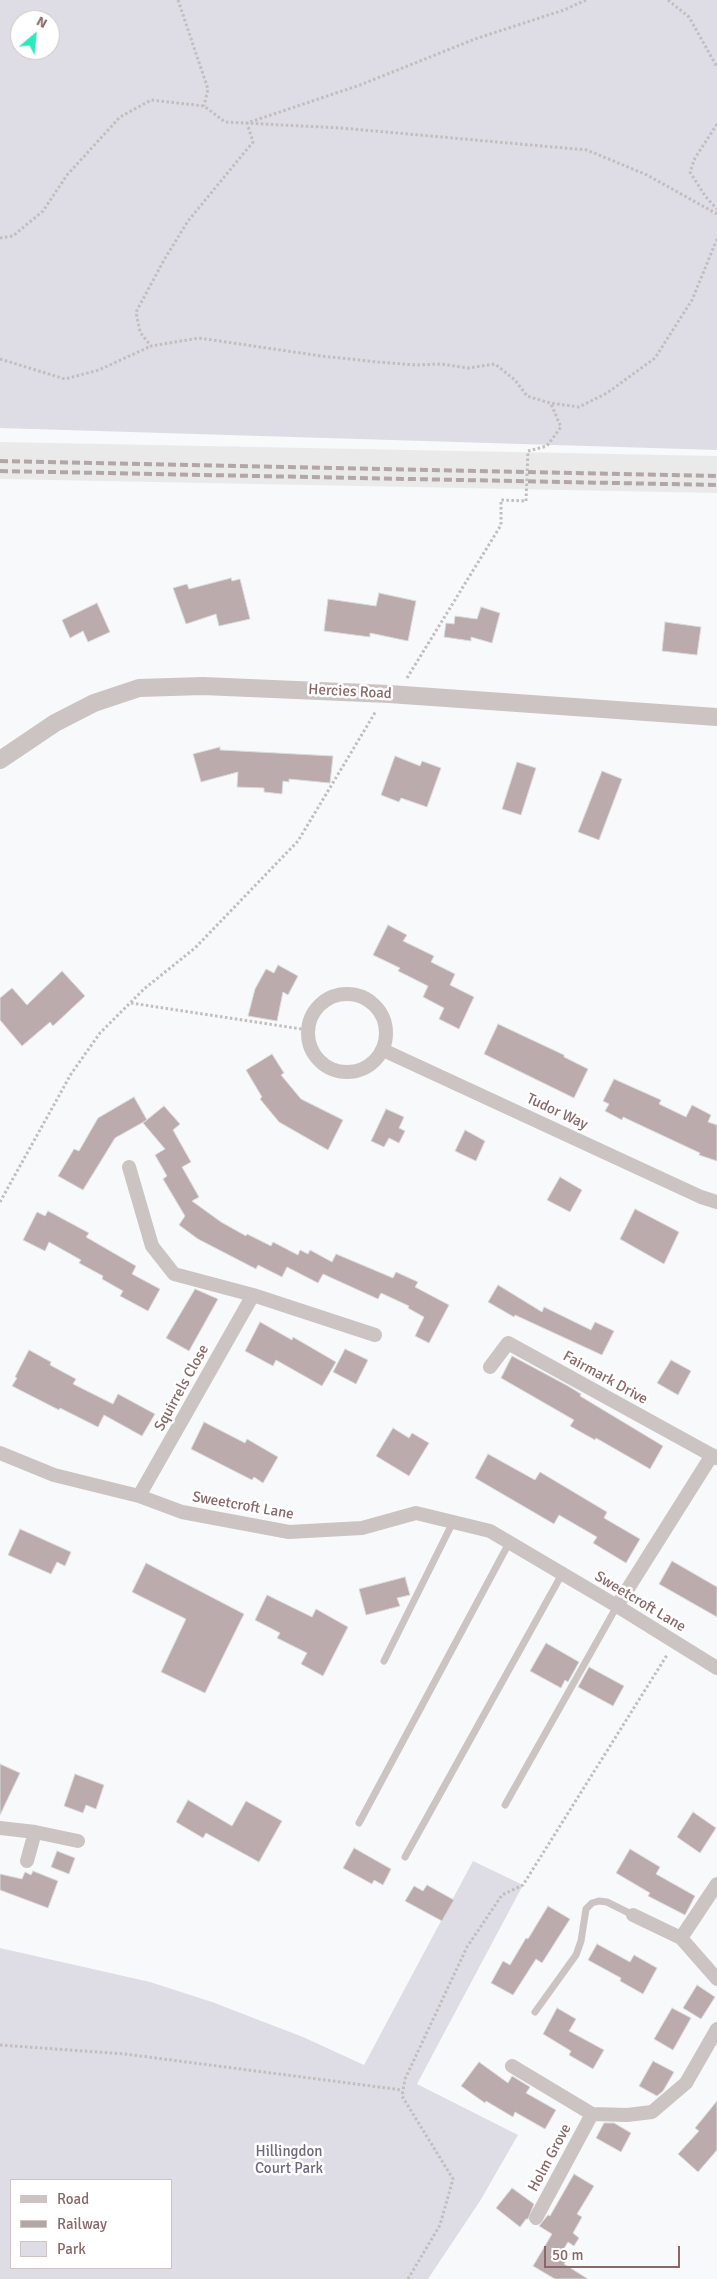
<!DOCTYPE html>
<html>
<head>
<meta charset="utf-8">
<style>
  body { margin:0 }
  #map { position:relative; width:717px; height:2279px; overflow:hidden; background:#f8f9fa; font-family:Signika,sans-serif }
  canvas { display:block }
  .legend { position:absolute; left:10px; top:2179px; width:162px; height:90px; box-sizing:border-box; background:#fff; border:1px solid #d0c3c3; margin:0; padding:6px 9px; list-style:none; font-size:15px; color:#8a6869 }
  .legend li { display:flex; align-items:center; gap:10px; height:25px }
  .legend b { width:25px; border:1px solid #d0c3c3 }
  .north { position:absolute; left:10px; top:10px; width:50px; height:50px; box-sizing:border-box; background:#fff; border:1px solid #d0c3c3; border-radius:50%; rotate:28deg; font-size:14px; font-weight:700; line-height:20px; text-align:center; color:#8a6869 }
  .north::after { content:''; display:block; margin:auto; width:18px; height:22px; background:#27ebba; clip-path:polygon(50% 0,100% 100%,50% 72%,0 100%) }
  .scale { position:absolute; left:544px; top:2246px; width:136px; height:22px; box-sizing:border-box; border:2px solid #8a6869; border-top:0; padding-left:6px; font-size:15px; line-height:18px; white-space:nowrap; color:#8a6869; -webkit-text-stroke:4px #fff; paint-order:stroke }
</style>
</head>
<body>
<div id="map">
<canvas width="717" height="2279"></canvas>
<ul class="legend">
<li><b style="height:6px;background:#ccc3c3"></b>Road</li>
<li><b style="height:6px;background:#b3a6a6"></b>Railway</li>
<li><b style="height:14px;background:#dedde6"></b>Park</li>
</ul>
<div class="north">N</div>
<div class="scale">50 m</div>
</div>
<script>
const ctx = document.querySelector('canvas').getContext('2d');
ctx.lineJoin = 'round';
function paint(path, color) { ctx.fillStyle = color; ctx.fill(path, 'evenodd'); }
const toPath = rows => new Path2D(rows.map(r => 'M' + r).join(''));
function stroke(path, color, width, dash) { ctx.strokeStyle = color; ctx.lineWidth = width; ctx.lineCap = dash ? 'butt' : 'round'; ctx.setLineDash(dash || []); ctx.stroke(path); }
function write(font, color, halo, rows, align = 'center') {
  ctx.font = font + ' Signika,sans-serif'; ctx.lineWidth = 5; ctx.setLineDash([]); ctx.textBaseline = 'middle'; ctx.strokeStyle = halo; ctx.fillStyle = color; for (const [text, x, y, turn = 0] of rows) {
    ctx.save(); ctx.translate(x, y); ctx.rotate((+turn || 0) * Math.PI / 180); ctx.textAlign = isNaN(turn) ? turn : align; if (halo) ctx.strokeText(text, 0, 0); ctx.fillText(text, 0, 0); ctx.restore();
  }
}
const built = toPath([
  [0,442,717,456,717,493,0,479]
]);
const green = toPath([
  [0,0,717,0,717,450,0,428],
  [20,20,50,20,50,50,20,50],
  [473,1861,523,1885,417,2084,518,2135,480,2201,428,2279,0,2279,0,1948,150,1982,212,2002,303,2037,364,2065],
  [11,2180,171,2180,171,2268,11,2268]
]);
const building = toPath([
  [231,578,232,581,240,579,250,619,219,626,216,614,186,624,173,588,187,584,189,589,231,578],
  [379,593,416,601,408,641,370,633,370,637,324,631,328,599,376,606,379,593],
  [97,603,110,632,88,642,83,631,70,638,62,620,97,603],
  [481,607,500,613,492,643,471,637,471,641,444,637,446,623,454,624,455,616,477,619,481,607],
  [665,622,701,627,697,655,662,651,665,622],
  [220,747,220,750,333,756,330,783,289,779,289,782,283,781,282,794,264,792,264,788,237,787,238,772,201,782,193,754,220,747],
  [395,756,420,766,422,761,441,768,427,807,401,798,399,802,381,795,395,756],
  [517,762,536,768,521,815,502,809,517,762],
  [602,771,622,779,599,840,578,832,602,771],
  [388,925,407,935,403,941,434,956,431,962,455,974,450,985,474,997,459,1029,439,1019,444,1008,423,997,428,986,398,971,400,968,373,955,388,925],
  [278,965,298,976,288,995,283,992,277,1021,248,1016,255,989,266,969,274,973,278,965],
  [62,971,85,996,53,1026,50,1022,22,1046,0,1020,0,998,12,988,27,1005,62,971],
  [498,1024,564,1055,564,1057,588,1069,574,1098,484,1054,498,1024],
  [272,1054,284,1073,281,1075,301,1099,343,1120,328,1150,279,1122,260,1099,262,1097,246,1070,272,1054],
  [614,1079,661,1100,659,1104,686,1117,692,1105,711,1115,708,1122,717,1125,717,1161,699,1155,700,1153,623,1117,622,1120,605,1111,609,1104,603,1101,614,1079],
  [134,1097,147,1120,115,1138,83,1190,58,1176,74,1149,79,1151,98,1118,134,1097],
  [164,1106,180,1124,173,1130,191,1162,182,1167,199,1197,192,1201,221,1222,246,1236,247,1234,271,1246,273,1242,298,1255,300,1250,308,1254,310,1250,332,1262,336,1254,393,1278,396,1272,418,1282,415,1287,449,1305,429,1343,415,1336,424,1317,408,1308,409,1306,381,1293,378,1299,323,1274,318,1283,287,1267,282,1277,258,1265,256,1269,198,1239,179,1225,185,1216,163,1179,167,1176,155,1155,165,1149,143,1123,164,1106],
  [386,1109,404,1117,399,1128,405,1131,399,1143,389,1138,384,1147,371,1141,386,1109],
  [465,1130,485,1141,476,1161,455,1151,465,1130],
  [560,1177,582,1190,570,1212,547,1200,560,1177],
  [635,1209,679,1232,664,1264,620,1239,635,1209],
  [48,1211,89,1233,86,1237,136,1266,132,1274,160,1289,148,1311,120,1296,123,1291,102,1279,103,1276,79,1263,81,1260,49,1242,45,1251,23,1240,37,1212,45,1216,48,1211],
  [498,1285,542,1312,544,1307,591,1330,595,1322,614,1331,602,1355,515,1315,514,1317,488,1302,498,1285],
  [195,1289,218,1299,189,1351,166,1338,195,1289],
  [260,1322,292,1340,293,1337,336,1362,322,1386,276,1360,273,1366,245,1351,260,1322],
  [345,1349,368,1360,356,1384,333,1372,345,1349],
  [29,1350,51,1362,50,1365,76,1379,73,1384,113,1404,118,1394,155,1414,142,1436,104,1415,98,1427,60,1408,59,1410,12,1386,17,1378,15,1377,29,1350],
  [512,1356,568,1386,581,1394,580,1396,663,1446,650,1469,596,1438,595,1440,570,1426,574,1420,501,1378,512,1356],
  [671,1360,691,1371,678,1395,657,1383,671,1360],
  [204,1422,245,1443,247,1439,278,1457,263,1483,254,1477,252,1480,191,1449,204,1422],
  [393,1428,409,1438,412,1433,429,1443,409,1476,376,1456,393,1428],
  [488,1454,535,1480,540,1472,607,1512,604,1518,640,1539,626,1563,593,1543,597,1537,559,1515,554,1524,475,1478,488,1454],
  [20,1529,71,1552,65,1566,57,1562,51,1574,8,1555,20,1529],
  [672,1561,717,1587,717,1617,659,1584,672,1561],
  [146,1563,244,1614,205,1693,161,1672,186,1619,132,1592,146,1563],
  [405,1577,410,1595,397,1598,400,1606,366,1615,359,1589,405,1577],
  [267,1595,312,1617,316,1609,348,1627,323,1676,301,1664,307,1653,277,1638,280,1633,255,1620,267,1595],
  [546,1643,579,1662,568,1682,565,1680,561,1688,530,1671,546,1643],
  [589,1667,624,1686,613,1706,578,1687,589,1667],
  [0,1764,20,1773,0,1815,0,1764],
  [75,1774,104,1785,96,1809,86,1805,83,1813,64,1806,75,1774],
  [188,1800,232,1826,246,1801,282,1821,259,1862,206,1833,203,1838,176,1822,188,1800],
  [693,1812,716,1828,700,1853,677,1837,693,1812],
  [354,1848,391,1869,383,1885,374,1880,372,1884,343,1868,354,1848],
  [630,1849,660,1867,656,1874,695,1896,685,1915,648,1896,650,1893,616,1873,630,1849],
  [57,1851,75,1858,69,1874,51,1867,57,1851],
  [33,1871,58,1881,48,1908,0,1890,0,1874,22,1879,25,1872,31,1875,33,1871],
  [427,1885,454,1900,442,1921,405,1901,414,1886,423,1891,427,1885],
  [548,1906,570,1919,542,1963,536,1959,513,1995,491,1983,503,1961,510,1965,526,1938,528,1939,548,1906],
  [597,1944,630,1962,634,1955,657,1968,643,1994,620,1981,621,1978,588,1960,597,1944],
  [697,1985,715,1997,701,2019,683,2008,697,1985],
  [557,2008,576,2019,569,2031,604,2050,593,2069,569,2055,571,2051,543,2034,557,2008],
  [672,2008,691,2018,673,2050,654,2039,672,2008],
  [653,2061,674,2072,663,2091,657,2096,639,2086,653,2061],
  [479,2062,508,2083,512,2076,530,2087,526,2093,556,2110,545,2129,515,2112,513,2117,486,2101,485,2103,461,2086,479,2062],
  [717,2101,717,2150,698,2172,678,2154,699,2131,695,2128,717,2101],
  [604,2123,614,2123,631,2133,621,2152,596,2138,604,2123],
  [574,2174,594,2186,577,2214,582,2217,573,2233,579,2238,574,2246,568,2242,563,2250,570,2254,564,2264,588,2279,555,2279,533,2266,552,2234,539,2226,548,2215,550,2216,574,2174],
  [512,2188,534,2204,528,2219,526,2219,520,2227,496,2208,512,2188]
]);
const path = toPath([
  [178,0,208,89,204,106],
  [586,0,564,10,475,39,360,85,247,123,253,142,188,221,164,260,136,312,140,332,151,346,199,338,321,356,378,362,415,365,441,364,468,368,495,364,515,380,527,396,550,403,579,407,607,393,655,358,692,300,717,239],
  [668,0,689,17,717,67],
  [717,124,695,158,690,172,705,196,717,209],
  [0,238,13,236,43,211,67,175,120,117,151,100,204,106,225,122,341,128,587,150,647,175,717,214],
  [0,359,65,379,99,370,151,346],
  [528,451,547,446,561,427,551,404],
  [407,678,501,525,501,500,526,501],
  [131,1003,308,1030],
  [0,1202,71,1074,100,1033,144,989,195,948,298,841,376,711],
  [0,2045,125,2054,402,2090],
  [408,2279,440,2225,453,2179,402,2096,405,2079,467,1947,502,1895,523,1885,667,1655]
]);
const service = toPath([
  [384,1661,453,1522],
  [505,1805,617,1606],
  [359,1823,509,1543],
  [405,1857,562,1574],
  [535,2012,576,1955,581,1941,586,1909,592,1903,599,1901,607,1902,633,1915]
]);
const minor = toPath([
  '308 1033a39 39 0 1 1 78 0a39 39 0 1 1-78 0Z',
  [383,1050,701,1197,717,1202],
  [129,1167,152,1246,174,1274,253,1295,375,1335],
  [490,1367,508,1343,717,1458],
  [0,1453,54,1475,139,1496,182,1512,289,1532,362,1528,416,1513,490,1531,617,1606,717,1668],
  [139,1496,253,1295],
  [617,1606,712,1455],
  [0,1828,35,1832,78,1841],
  [27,1861,35,1832],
  [717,1884,681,1938,717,1979],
  [633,1915,681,1938],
  [512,2066,592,2114],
  [536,2218,592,2114,627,2115,652,2112,686,2083,717,2029]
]);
const tertiary = toPath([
  [0,760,55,723,94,703,139,688,203,686,389,694,717,717]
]);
const rail = toPath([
  [0,461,717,476],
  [0,471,717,485]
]);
const pathBridge = toPath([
  [526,501,528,451]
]);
const streetNames = [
  ["Hercies Road",350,692,3],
  ["Tudor Way",557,1112,25],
  ["Fairmark Drive",605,1378,29],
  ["Squirrels Close",182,1388,-61],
  ["Sweetcroft Lane",243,1506,10],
  ["Sweetcroft Lane",640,1602,31],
  ["Holm Grove",550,2158,-62]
];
const parkNames = [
  ["Hillingdon",289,2152],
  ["Court Park",289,2169]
];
paint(built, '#ebeaeb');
paint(green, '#dedde6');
paint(building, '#bbabac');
stroke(building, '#dadbdc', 1);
stroke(path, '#c3bdbd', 3, [2.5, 2.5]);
stroke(service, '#ccc3c3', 7);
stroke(minor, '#ccc3c3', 14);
stroke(tertiary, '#ccc3c3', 18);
stroke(rail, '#b3a6a6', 4, [8, 4]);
stroke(pathBridge, '#c3bdbd', 3, [2.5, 2.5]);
write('15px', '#8a6869', '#fff', streetNames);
write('15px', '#6f6781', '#fff', parkNames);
</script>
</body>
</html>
